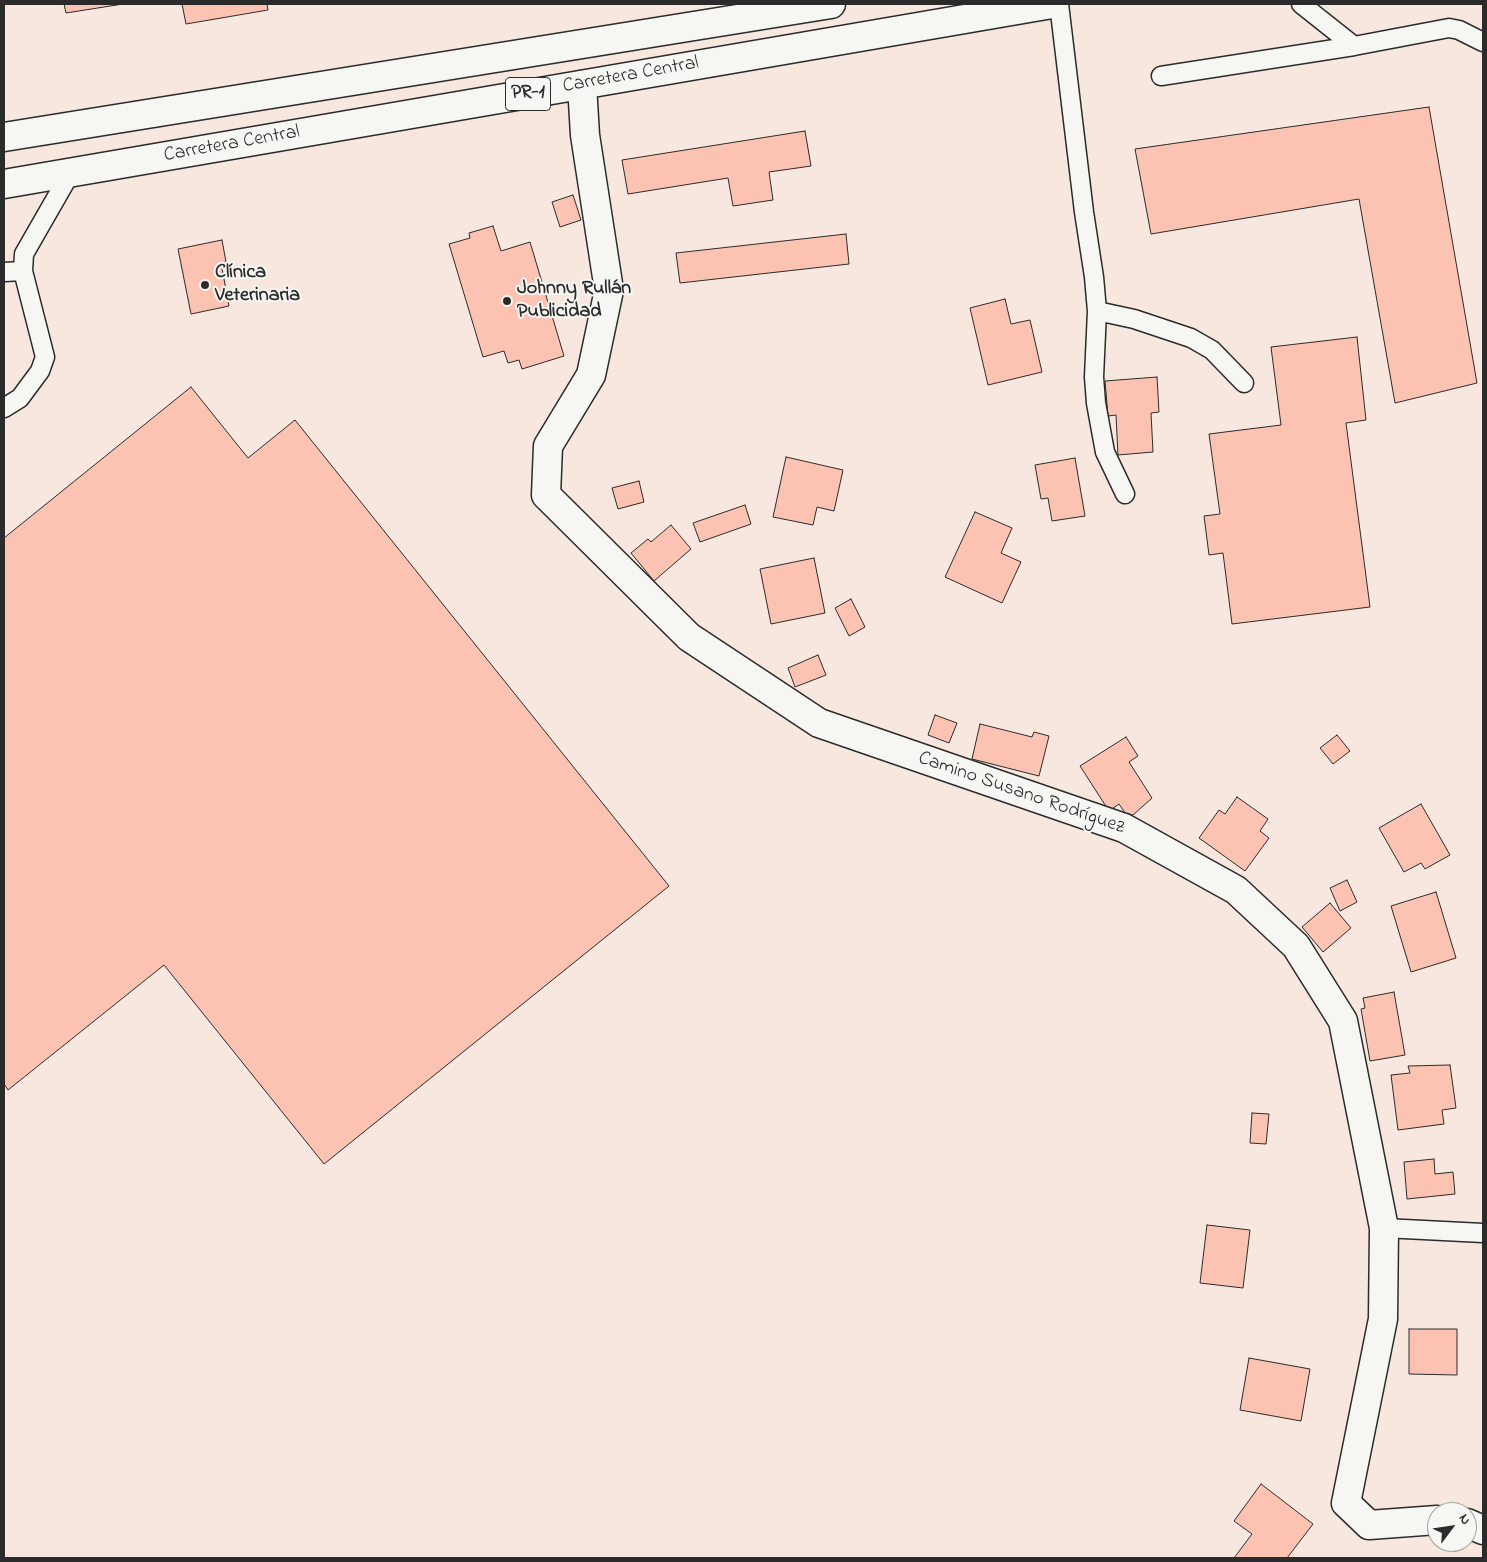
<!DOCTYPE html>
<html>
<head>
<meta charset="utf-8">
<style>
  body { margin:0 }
  #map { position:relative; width:1487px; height:1562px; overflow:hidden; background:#f8e7df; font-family:"Indie Flower",sans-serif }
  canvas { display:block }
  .frame { position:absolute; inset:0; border:5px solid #2b2b2b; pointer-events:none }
  .north { position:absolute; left:1427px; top:1502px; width:50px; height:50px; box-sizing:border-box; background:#f6f6f2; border:1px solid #a5a5a2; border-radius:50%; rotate:59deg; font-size:14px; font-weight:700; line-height:20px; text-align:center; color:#2b2b2b }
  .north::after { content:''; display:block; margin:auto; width:18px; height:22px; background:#2b2b2b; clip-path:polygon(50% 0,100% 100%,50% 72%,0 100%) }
</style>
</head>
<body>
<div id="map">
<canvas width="1487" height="1562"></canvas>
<div class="frame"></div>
<div class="north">N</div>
</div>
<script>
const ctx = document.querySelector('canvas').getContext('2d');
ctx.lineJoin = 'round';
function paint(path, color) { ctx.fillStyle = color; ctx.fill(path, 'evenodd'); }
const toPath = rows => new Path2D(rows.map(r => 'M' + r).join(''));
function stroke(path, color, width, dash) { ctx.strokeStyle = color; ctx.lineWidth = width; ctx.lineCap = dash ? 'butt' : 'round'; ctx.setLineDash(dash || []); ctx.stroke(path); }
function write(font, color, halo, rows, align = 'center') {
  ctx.font = font + ' "Indie Flower",sans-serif'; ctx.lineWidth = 4; ctx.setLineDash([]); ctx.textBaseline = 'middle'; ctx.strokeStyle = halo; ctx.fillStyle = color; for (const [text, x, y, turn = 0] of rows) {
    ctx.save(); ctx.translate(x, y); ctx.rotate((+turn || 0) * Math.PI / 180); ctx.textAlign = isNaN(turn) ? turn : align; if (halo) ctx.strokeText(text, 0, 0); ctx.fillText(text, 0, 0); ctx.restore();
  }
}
const building = toPath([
  [64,4,123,4,66,13,64,4],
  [182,4,267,4,268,10,186,24,182,4],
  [1429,107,1477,383,1395,403,1359,199,1151,234,1135,149,1429,107],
  [805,131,811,166,769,172,773,200,733,206,728,178,628,194,622,160,805,131],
  [573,195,581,220,560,227,552,202,573,195],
  [493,226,501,251,530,242,564,356,522,369,519,360,508,363,504,351,483,357,449,244,470,238,469,233,493,226],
  [846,234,849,264,680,283,676,253,846,234],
  [222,240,226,262,221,263,229,306,191,314,178,249,222,240],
  [1005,299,1011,324,1030,320,1042,372,988,385,970,308,1005,299],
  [1357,337,1366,420,1346,423,1370,607,1232,624,1223,553,1209,555,1204,516,1220,514,1209,434,1281,425,1271,347,1357,337],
  [1157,377,1159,412,1151,413,1153,452,1118,455,1116,415,1108,416,1105,381,1157,377],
  [191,387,248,458,295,420,669,886,324,1164,164,965,8,1090,4,1084,4,538,191,387],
  [786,457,843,470,834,511,817,507,813,525,773,517,786,457],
  [1075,458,1085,516,1052,521,1048,498,1041,499,1035,465,1075,458],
  [639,481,644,502,618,509,612,488,639,481],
  [745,505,751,524,700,542,693,523,745,505],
  [975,512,1012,528,1001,553,1021,562,1002,603,945,577,975,512],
  [671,525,691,549,654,581,631,553,648,539,651,542,671,525],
  [814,558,825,613,771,624,760,569,814,558],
  [851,599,865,627,849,636,835,608,851,599],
  [818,655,826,675,795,687,788,668,818,655],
  [935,715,957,723,949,743,928,735,935,715],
  [980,724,1032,737,1034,732,1049,736,1039,776,972,759,980,724],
  [1337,735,1350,751,1333,764,1320,748,1337,735],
  [1126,737,1138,756,1129,762,1152,798,1133,815,1125,813,1119,804,1109,811,1080,766,1126,737],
  [1237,797,1268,819,1260,831,1269,838,1245,871,1199,838,1219,810,1225,814,1237,797],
  [1421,804,1450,855,1425,869,1421,863,1404,872,1379,828,1421,804],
  [1347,880,1357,902,1340,911,1330,888,1347,880],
  [1436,892,1456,958,1411,972,1391,906,1436,892],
  [1330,903,1351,928,1323,952,1302,927,1330,903],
  [1394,992,1405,1055,1370,1061,1361,1009,1365,1008,1363,998,1394,992],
  [1450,1065,1456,1108,1442,1110,1444,1124,1398,1130,1391,1075,1410,1073,1408,1066,1450,1065],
  [1252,1113,1269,1114,1266,1144,1250,1143,1252,1113],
  [1434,1159,1435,1174,1453,1172,1455,1194,1407,1199,1404,1162,1434,1159],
  [1207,1225,1250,1230,1243,1288,1200,1283,1207,1225],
  [1409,1329,1457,1329,1457,1375,1409,1374,1409,1329],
  [1249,1358,1310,1369,1301,1421,1240,1410,1249,1358],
  [1261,1484,1313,1524,1287,1558,1234,1558,1252,1534,1234,1521,1261,1484]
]);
const service = toPath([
  [1059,4,1084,212,1094,277,1097,311,1094,377,1096,403,1105,452,1125,494],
  [1301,4,1354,46,1449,28,1459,30,1483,42],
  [1161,76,1354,46],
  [4,272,23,271],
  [1097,311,1134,319,1191,338,1212,350,1244,383],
  [4,408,20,398,40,371,45,357,23,271,24,254,71,172],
  [1384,1228,1483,1233]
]);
const minor = toPath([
  [582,85,585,135,609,290,591,375,548,446,546,495,689,637,819,723,1124,828,1236,890,1296,946,1343,1021,1384,1228,1383,1319,1346,1503,1369,1525,1437,1520],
  [1467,1523,1483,1530]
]);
const trunk = toPath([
  [4,137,831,4],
  [4,184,1052,4]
]);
const markers = [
  [205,285,5,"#2b2b2b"],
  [507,301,5,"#2b2b2b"]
];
const shields = [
  [528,94,45]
];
const shieldNames = [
  ["PR-1",528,94]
];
const streetNames = [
  ["Carretera Central",631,76,-10],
  ["Carretera Central",232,145,-10],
  ["Camino Susano Rodríguez",1021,794,19]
];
const poiNames = [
  ["Clínica",215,274],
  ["Veterinaria",215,297],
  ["Johnny Rullán",517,290],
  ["Publicidad",517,313]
];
paint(building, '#fcc3b2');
stroke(building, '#2b2b2b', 1);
stroke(service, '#2b2b2b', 21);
stroke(minor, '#2b2b2b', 31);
stroke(trunk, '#2b2b2b', 31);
stroke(service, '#f6f6f2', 18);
stroke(minor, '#f6f6f2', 28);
stroke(trunk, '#f6f6f2', 28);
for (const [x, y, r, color] of markers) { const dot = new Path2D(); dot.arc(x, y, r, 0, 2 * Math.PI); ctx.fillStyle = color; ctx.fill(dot); stroke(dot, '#f6f6f2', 2); }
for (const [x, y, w] of shields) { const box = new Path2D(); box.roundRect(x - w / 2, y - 16.5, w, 33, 4); ctx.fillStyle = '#f6f6f2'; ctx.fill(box); stroke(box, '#2b2b2b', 1); }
write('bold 19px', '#2b2b2b', null, shieldNames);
write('20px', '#2b2b2b', '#f6f6f2', streetNames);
write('bold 20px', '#2b2b2b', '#f6f6f2', poiNames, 'left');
</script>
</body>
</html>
